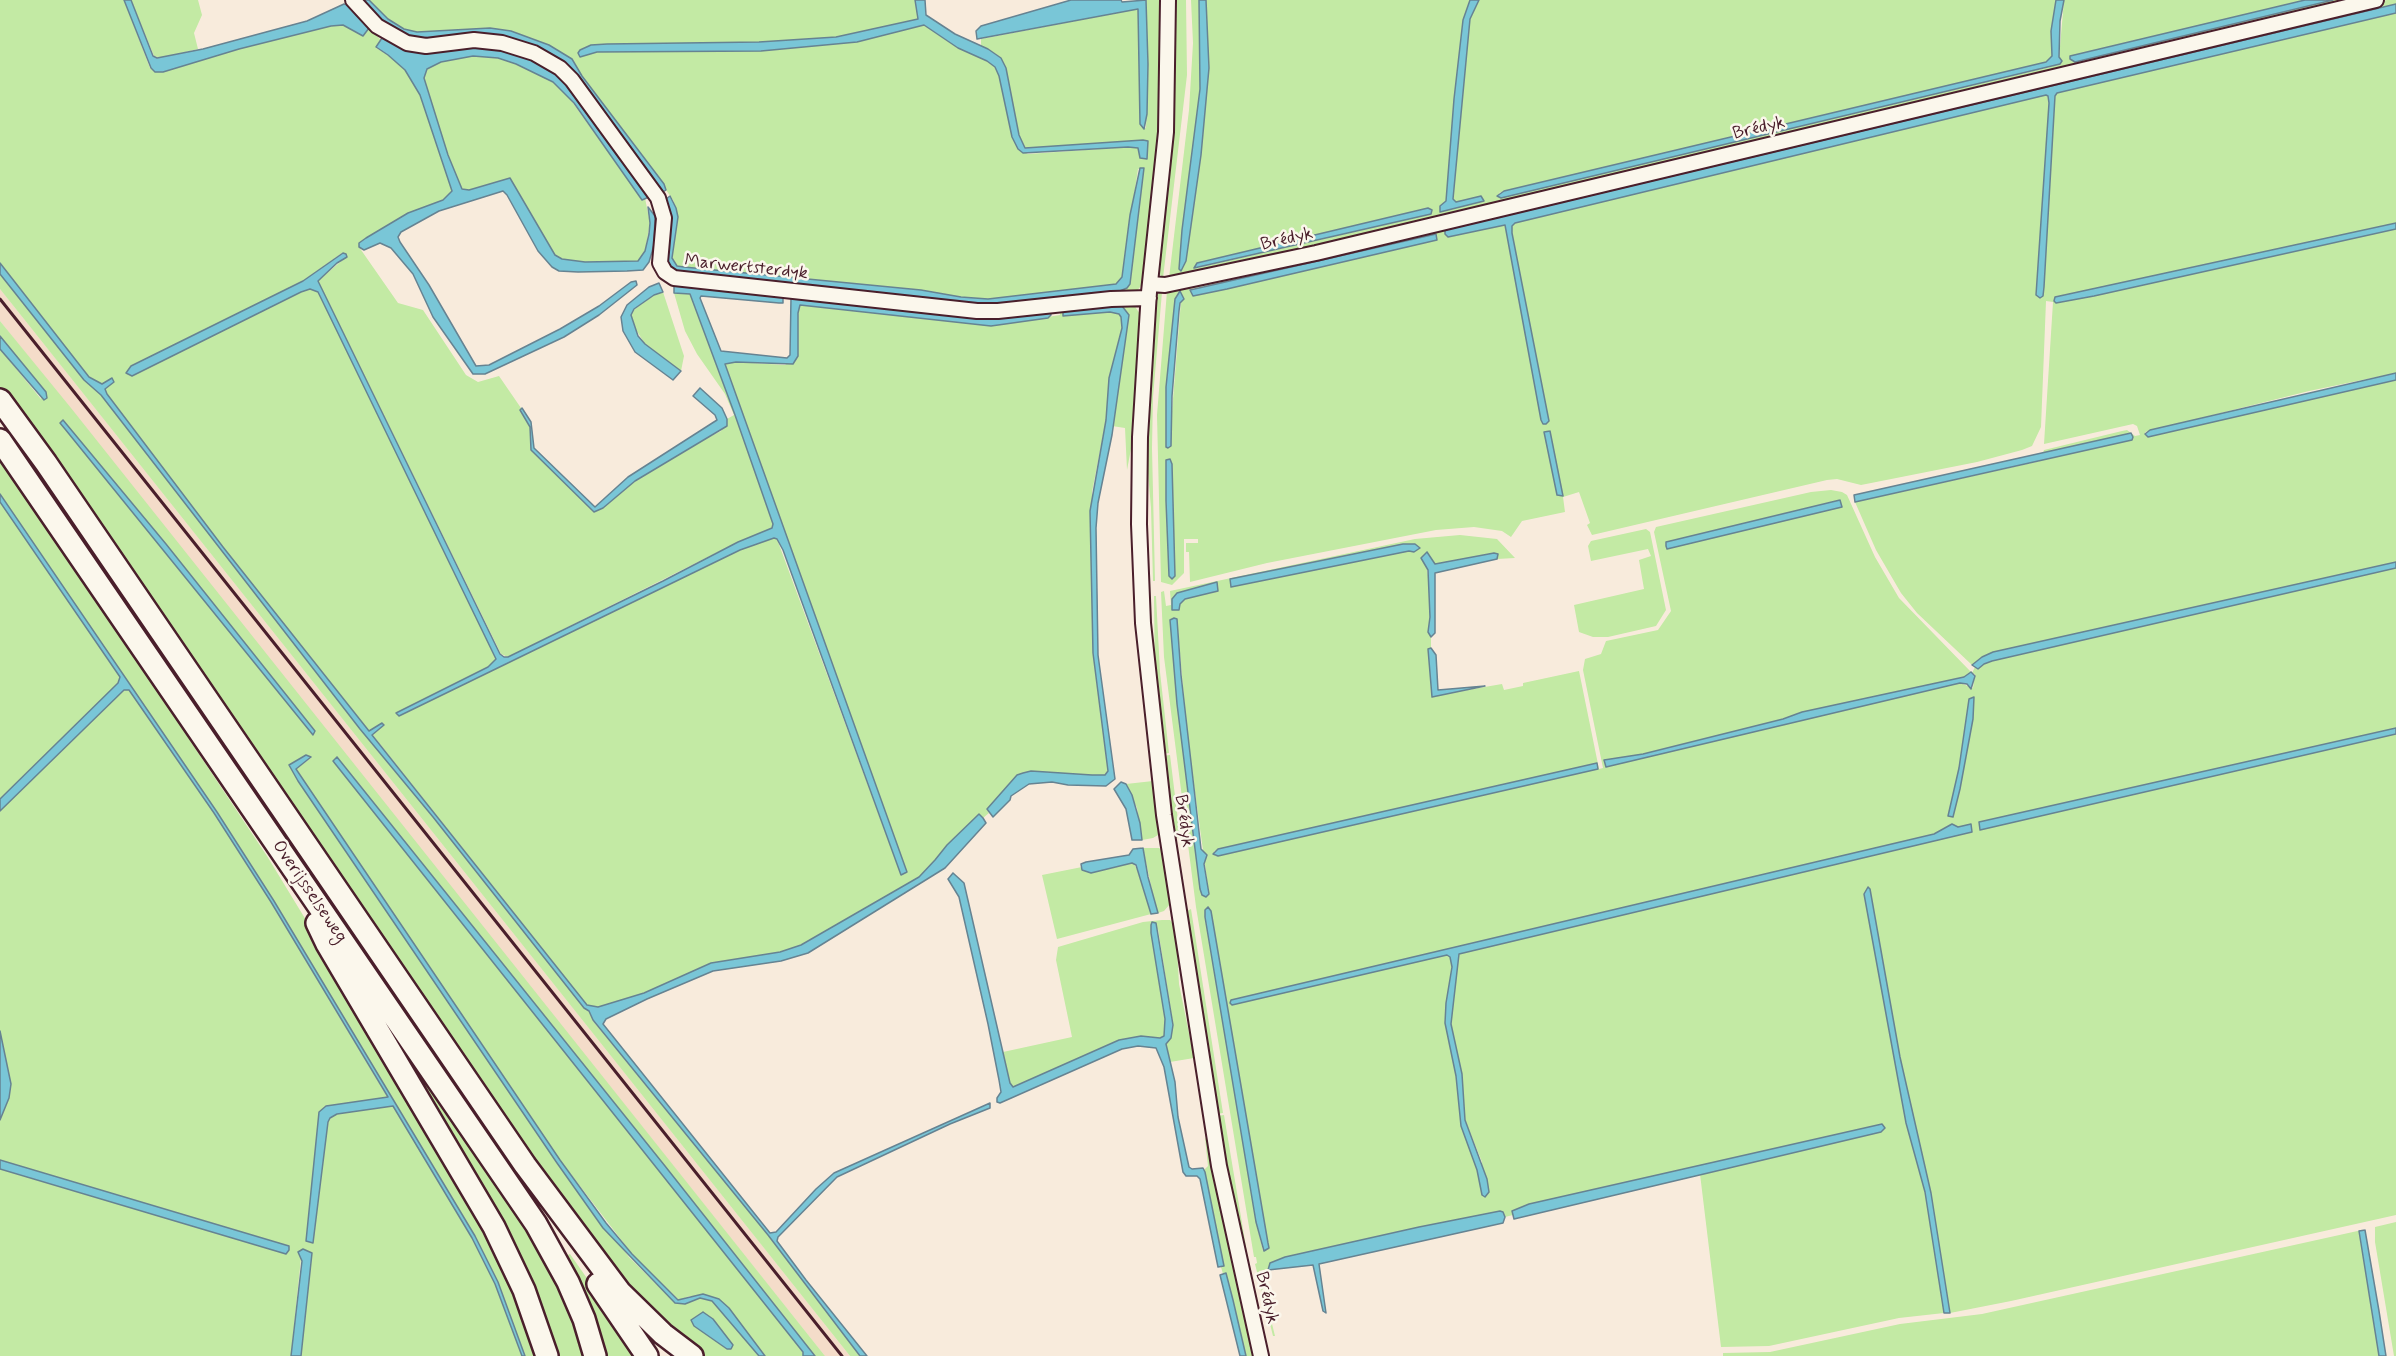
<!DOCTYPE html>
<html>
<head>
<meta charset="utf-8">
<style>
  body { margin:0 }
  canvas { display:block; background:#f8ebdc }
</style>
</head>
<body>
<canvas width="2396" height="1356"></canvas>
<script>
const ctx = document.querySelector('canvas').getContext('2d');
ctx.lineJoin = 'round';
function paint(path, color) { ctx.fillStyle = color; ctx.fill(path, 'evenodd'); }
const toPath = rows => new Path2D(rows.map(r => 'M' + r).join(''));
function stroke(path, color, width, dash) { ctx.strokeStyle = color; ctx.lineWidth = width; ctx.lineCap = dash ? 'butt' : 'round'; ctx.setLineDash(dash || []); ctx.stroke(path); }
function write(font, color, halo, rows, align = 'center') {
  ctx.font = font + ' Mynerve,sans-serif'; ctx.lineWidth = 5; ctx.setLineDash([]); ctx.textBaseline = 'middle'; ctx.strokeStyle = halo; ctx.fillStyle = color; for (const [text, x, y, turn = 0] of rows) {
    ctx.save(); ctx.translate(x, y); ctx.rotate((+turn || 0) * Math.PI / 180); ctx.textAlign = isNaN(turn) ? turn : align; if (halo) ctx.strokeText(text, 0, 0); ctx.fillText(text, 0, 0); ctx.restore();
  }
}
const built = toPath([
  [0,289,850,1356,825,1356,312,714,0,321]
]);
const green = toPath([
  [0,0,124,0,150,68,155,72,163,72,239,49,331,26,343,25,363,36,369,28,381,40,376,48,388,55,405,70,420,95,452,191,443,200,408,213,366,238,360,243,359,247,398,303,423,310,466,375,478,382,499,376,521,408,530,427,531,450,594,511,603,508,635,481,703,440,721,431,727,419,734,415,725,394,697,354,685,331,674,293,690,294,735,415,773,524,772,528,738,542,508,657,501,654,318,281,346,257,342,253,303,281,258,305,131,366,132,376,301,292,310,289,318,292,496,659,488,667,396,713,399,716,740,550,768,539,777,539,901,875,906,872,725,364,736,362,785,365,798,356,798,313,800,305,991,326,1060,315,1060,307,1134,305,1140,314,1141,321,1134,433,1127,470,1125,428,1112,426,1129,315,1122,306,1063,311,1064,316,1110,312,1119,314,1121,317,1122,328,1109,378,1106,420,1092,492,1093,653,1108,772,1105,775,1092,775,1031,771,1023,773,1017,775,987,809,989,813,983,818,979,815,947,845,935,860,919,877,801,945,780,952,711,963,644,993,598,1007,587,1005,372,734,384,725,383,723,369,731,223,547,107,394,105,389,111,379,102,384,89,377,0,263],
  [131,0,198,0,202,15,194,33,198,49,161,58,154,56],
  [369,0,915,0,918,19,836,37,759,42,607,44,589,54,597,52,761,51,857,42,924,25,958,48,987,61,995,67,999,76,1012,137,1018,149,1028,154,1128,147,1138,148,1140,151,1144,140,1025,148,1019,135,1006,68,996,54,981,46,981,39,1138,9,1140,124,1146,128,1148,64,1146,0,1163,0,1163,88,1145,281,1136,292,1115,293,1127,288,1130,283,1144,168,1138,169,1122,277,1116,284,988,299,961,297,921,290,677,266,672,258,678,217,673,200,666,190,664,184,582,76,572,59,549,45,511,31,490,28,417,32,404,29,388,19],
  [1175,0,1186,0,1187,75,1163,278,1158,272,1158,265,1172,144,1175,67],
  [1191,0,1199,0,1200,89,1179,268,1186,261,1201,155,1209,68,1206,0,1470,0,1463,20,1454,99,1446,201,1440,206,1440,211,1481,196,1456,202,1453,200,1470,19,1479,0,2056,0,2051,31,2052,56,2046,62,1504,191,1499,193,1501,198,2050,67,2059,58,2064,0,2305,0,2070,56,2075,62,2333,0,2365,0,1426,223,1169,278,1189,110,1193,43],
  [1428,208,1432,210,1431,214,1197,268,1197,263],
  [2387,0,2396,0,2396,4,1445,230,1505,225,1541,420,1512,233,1512,226,1515,223,2046,95,2048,96,2049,103,2036,295,2040,298,2055,96,2057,93,2396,13,2396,223,2055,297,2054,301,2056,303,2094,296,2396,229,2396,373,2309,391,2145,432,2148,437,2396,380,2396,562,1993,652,1982,657,1972,665,1917,613,1901,593,1876,550,1855,502,2036,462,2130,433,2043,453,2044,450,2122,431,2127,430,2135,436,2140,435,2137,426,2133,424,2044,444,2053,302,2046,301,2041,427,2032,446,2022,450,1977,462,1861,485,1837,479,1827,480,1592,535,1587,525,1590,523,1579,492,1563,497,1565,512,1522,521,1511,537,1502,531,1474,527,1436,530,1267,563,1190,582,1189,552,1186,552,1186,543,1198,543,1198,539,1184,539,1184,573,1172,585,1161,582,1157,415,1167,291,1189,283],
  [1437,236,1437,240,1227,289,1193,296,1190,289],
  [1175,300,1181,301,1169,448,1166,387],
  [1172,464,1175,576,1172,579,1169,576,1166,501],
  [473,56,498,58,516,64,553,82,565,92,642,199,645,198,650,223,645,251,638,261,585,262,562,259,555,255,510,178,469,190,462,190,448,155,424,78,427,69,441,62],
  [0,274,84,380,101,395,360,729,433,817,584,1008,589,1011,593,1021,768,1235,860,1356,850,1356,0,289],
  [663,292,684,356,681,371,645,344,633,325,631,312,654,295],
  [1162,292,1153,397,1152,448,1155,581,1153,581,1151,508,1146,449,1155,296],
  [0,321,71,408,825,1356,815,1356,337,758,333,761,803,1352,803,1356,765,1356,729,1308,719,1299,690,1296,679,1300,632,1254,560,1160,296,769,311,758,289,765,557,1163,629,1257,675,1303,685,1304,700,1298,712,1301,759,1356,705,1356,699,1353,667,1329,600,1257,47,449,0,388,0,349,41,399,46,392,0,336],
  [703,1312,713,1319,733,1345,731,1349,691,1320],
  [0,455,147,669,191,742,267,856,309,925,489,1230,541,1356,525,1356,498,1282,475,1236,274,901,217,812,0,494],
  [1831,490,1842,492,1847,495,1875,557,1899,598,1971,672,1964,677,1802,712,1783,719,1643,754,1605,760,1606,767,1960,683,1973,688,1975,674,1972,673,1975,667,1978,669,1984,664,1992,661,2396,568,2396,728,1979,822,1980,830,2396,734,2396,1215,2011,1301,1950,1313,1931,1193,1900,1057,1870,889,1868,888,1864,894,1906,1123,1925,1192,1944,1313,1899,1318,1769,1346,1721,1347,1700,1174,1881,1132,1882,1124,1529,1204,1512,1211,1513,1215,1505,1217,1503,1212,1500,1211,1489,1213,1285,1257,1270,1263,1269,1269,1259,1271,1275,1336,1273,1336,1255,1264,1257,1263,1256,1257,1254,1257,1196,907,1164,657,1161,592,1164,591,1166,606,1171,605,1170,591,1415,539,1460,535,1497,539,1515,558,1497,559,1497,554,1494,553,1435,564,1427,553,1421,558,1426,564,1429,581,1430,617,1428,632,1431,637,1431,648,1428,650,1432,696,1502,684,1504,690,1523,686,1523,683,1579,671,1599,769,1603,768,1583,670,1585,659,1601,654,1606,641,1658,630,1671,611,1654,532,1656,527,1811,492],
  [1839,500,1841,507,1666,542],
  [1403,544,1414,552,1410,551,1230,579],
  [1177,619,1187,734,1209,894,1202,895,1177,704,1170,620],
  [1973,697,1967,753,1949,812,1959,768,1969,699],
  [1597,763,1598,769,1218,856,1215,856,1214,851],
  [1951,824,1958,827,1971,824,1972,832,1458,954,1451,1024,1462,1074,1465,1120,1482,1162,1482,1195,1477,1170,1461,1126,1456,1076,1445,1023,1452,967,1450,957,1447,955,1231,1000,1934,834],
  [1210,908,1268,1243,1263,1251,1256,1222,1205,917,1205,910],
  [0,502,120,677,118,683,0,799],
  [1646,529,1650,532,1666,610,1656,626,1608,637,1593,637,1579,632,1574,605,1644,589,1639,560,1651,556,1648,549,1591,561,1588,546,1591,541],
  [1154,596,1156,596,1160,672,1169,753,1162,754,1155,682],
  [124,690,129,690,214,813,271,902,388,1098,326,1106,306,1241,313,1242,328,1122,330,1118,337,1114,393,1106,472,1238,495,1284,522,1356,301,1356,312,1253,301,1258,291,1356,0,1356,0,1169,286,1254,289,1246,0,1160,0,1120,9,1098,11,1084,0,1031,0,811],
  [1170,755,1180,837,1174,838,1162,756],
  [1153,781,1159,825,1158,835,1153,838,1142,840,1137,808,1126,784],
  [1143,848,1159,848,1164,852,1171,898,1170,904,1164,911,1158,913,1156,909],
  [1133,863,1137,869,1151,914,1057,939,1042,875,1082,867,1082,870,1091,873],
  [1191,909,1223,1113,1217,1114,1185,912],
  [1162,920,1170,920,1174,925,1176,931,1179,984,1194,1058,1170,1062,1168,1055,1166,1044,1171,1038,1173,1024,1158,929,1151,933,1165,1019,1164,1036,1161,1038,1141,1036,1119,1040,1013,1087,1010,1083,1003,1052,1072,1037,1056,960,1058,947,1143,922],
  [336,945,528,1229,568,1304,586,1356,553,1356],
  [1224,1115,1248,1259,1245,1258,1231,1198,1217,1116],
  [1205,1138,1210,1141,1220,1198,1255,1356,1246,1356,1233,1300,1225,1273,1223,1274,1221,1267,1224,1266,1204,1170,1208,1166],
  [2396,1222,2396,1356,2394,1356,2375,1242,2375,1227],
  [2362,1230,2359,1232,2379,1356,1723,1356,1723,1353,1770,1352,1900,1324,1982,1314],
  [570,1254,591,1284,641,1356,605,1356,585,1297,566,1256]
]);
const water = toPath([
  [124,0,131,0,153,56,157,58,203,49,307,21,344,4,350,6,356,15,369,28,363,36,343,25,331,26,239,49,163,72,155,72,151,68,124,0],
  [360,0,369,0,388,19,404,29,417,32,490,28,511,31,549,45,572,59,582,76,664,184,666,190,663,192,560,61,546,52,529,45,422,40,404,35,380,21,360,0],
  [915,0,925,0,926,15,955,34,988,49,1001,58,1006,68,1019,135,1025,148,1143,140,1148,141,1147,159,1140,158,1138,148,1128,147,1023,153,1018,149,1012,137,999,76,995,67,987,61,958,48,924,25,857,42,761,51,597,52,580,57,578,53,580,50,591,45,607,44,759,42,836,37,918,19,915,0],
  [1071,0,1121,0,1122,2,1146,0,1148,64,1147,114,1144,129,1140,124,1138,9,977,39,976,31,981,26,1071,0],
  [1199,0,1206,0,1209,68,1201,155,1186,261,1181,271,1179,269,1182,230,1200,89,1199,0],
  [1470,0,1479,0,1470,19,1453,199,1456,202,1481,196,1484,201,1440,212,1440,206,1446,201,1454,99,1463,20,1470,0],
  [2056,0,2064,0,2060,21,2059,57,2062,61,2060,64,1501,198,1497,196,1504,191,2046,62,2052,56,2051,31,2056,0],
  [2305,0,2333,0,2075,62,2070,59,2070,56,2305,0],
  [2396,4,2396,13,2057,93,2055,96,2044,287,2043,296,2040,298,2036,295,2049,103,2048,96,2046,95,1515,223,1512,226,1512,233,1549,421,1546,424,1543,424,1541,420,1505,225,1448,237,1445,234,1445,230,2396,4],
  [382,38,412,52,477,46,509,50,540,61,567,83,649,197,642,200,574,103,553,82,516,64,498,58,473,56,441,62,427,69,424,78,448,155,462,189,469,190,510,178,555,255,562,259,585,262,638,261,645,251,649,234,650,223,648,207,655,216,654,245,649,262,643,270,627,271,578,272,559,271,552,267,538,251,507,195,503,191,439,211,401,232,398,237,400,242,429,285,476,366,489,365,560,329,599,306,631,282,636,281,637,285,599,315,564,337,485,374,473,374,433,317,413,274,391,248,380,243,364,250,359,247,359,243,366,238,408,213,443,200,452,191,420,95,405,70,388,55,376,47,382,38],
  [1140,168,1144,168,1130,284,1127,288,1115,293,989,306,699,276,672,271,666,260,671,217,666,199,670,196,676,208,678,217,672,258,677,266,684,267,921,290,961,297,988,299,1116,284,1122,277,1130,215,1140,168],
  [1428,208,1432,210,1431,214,1194,268,1197,263,1428,208],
  [2396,223,2396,229,2094,296,2056,303,2054,301,2055,297,2396,223],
  [1436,234,1437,240,1227,289,1193,296,1190,290,1436,234],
  [343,253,346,254,347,257,337,263,318,281,500,654,504,657,508,657,663,581,738,542,772,528,773,524,735,415,690,294,674,293,674,285,783,297,783,303,779,303,701,296,700,298,721,351,787,358,790,355,791,298,995,319,1050,311,1051,315,1048,318,991,326,800,305,798,313,798,356,793,364,736,362,725,364,907,872,901,875,783,550,777,539,774,538,740,550,399,716,396,713,488,667,496,659,318,292,310,289,301,292,132,376,126,373,131,366,303,281,343,253],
  [0,263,89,377,102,384,112,378,114,382,105,389,107,394,223,547,369,731,382,723,384,725,372,735,587,1005,598,1007,644,993,711,963,780,952,801,945,919,877,935,860,947,845,979,814,983,818,986,823,945,868,808,953,781,961,713,971,647,999,606,1019,603,1024,770,1233,776,1232,816,1189,834,1173,990,1103,990,1108,950,1124,837,1177,778,1237,777,1241,806,1280,867,1356,860,1356,768,1235,593,1020,589,1011,584,1008,433,817,360,729,101,395,84,380,0,274,0,263],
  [659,283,663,292,654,295,634,309,631,315,638,336,645,344,681,371,673,380,635,352,623,331,621,317,627,305,649,287,659,283],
  [1180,291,1184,299,1180,303,1179,311,1172,396,1171,446,1168,448,1166,447,1166,387,1175,299,1180,291],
  [1105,306,1122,306,1129,315,1112,435,1098,503,1096,528,1098,655,1115,779,1106,786,1068,785,1052,782,1029,784,1011,796,1010,800,993,817,987,809,1017,775,1023,773,1031,771,1092,775,1105,775,1108,771,1093,653,1090,511,1106,420,1109,378,1122,328,1121,317,1119,314,1110,312,1063,316,1063,310,1105,306],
  [0,336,46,392,47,398,44,400,0,349,0,336],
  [2396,373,2396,380,2148,437,2145,434,2150,430,2396,373],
  [700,388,722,408,727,419,727,426,635,481,603,508,594,512,531,450,530,427,520,410,522,408,531,422,534,448,595,507,628,477,717,420,715,415,693,396,700,388],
  [63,420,166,544,315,731,313,735,65,429,60,423,63,420],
  [1550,431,1563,496,1557,495,1544,432,1550,431],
  [2131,433,2133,437,2132,440,1855,502,1854,495,2131,433],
  [1170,459,1172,464,1175,576,1172,579,1169,576,1166,501,1166,460,1170,459],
  [0,494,217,812,274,901,475,1236,498,1282,525,1356,522,1356,495,1284,472,1238,393,1106,337,1114,330,1118,328,1122,313,1243,306,1241,319,1112,326,1106,388,1097,271,902,214,813,129,690,124,690,0,811,0,799,118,683,120,677,0,502,0,494],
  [1840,500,1842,507,1667,549,1666,546,1666,542,1840,500],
  [1403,544,1415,544,1420,548,1414,552,1409,551,1231,587,1230,579,1403,544],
  [1427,552,1435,564,1494,553,1498,554,1497,559,1435,573,1435,633,1431,637,1428,632,1430,617,1428,570,1421,558,1427,552],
  [2396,562,2396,568,1992,661,1984,664,1978,669,1972,665,1982,657,1993,652,2396,562],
  [1217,582,1218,591,1185,599,1180,604,1179,610,1172,610,1172,599,1177,593,1217,582],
  [1174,618,1177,619,1181,675,1201,849,1207,855,1204,864,1209,894,1206,897,1202,895,1200,889,1177,704,1170,620,1174,618],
  [1431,648,1436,655,1438,690,1485,686,1432,697,1428,649,1431,648],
  [1971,672,1975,676,1971,689,1967,684,1960,683,1606,767,1604,760,1643,754,1783,719,1802,712,1964,677,1971,672],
  [1974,697,1973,719,1960,789,1953,817,1948,816,1959,768,1969,699,1974,697],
  [2396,728,2396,734,1980,830,1979,822,2396,728],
  [306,755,311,757,296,769,560,1160,606,1223,632,1254,678,1300,703,1294,719,1299,729,1308,765,1356,759,1356,712,1301,700,1298,685,1304,675,1303,603,1228,557,1163,298,781,289,765,306,755],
  [337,757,665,1166,815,1356,803,1356,803,1352,333,761,337,757],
  [1597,763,1598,769,1218,856,1213,854,1218,849,1597,763],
  [1121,782,1126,784,1132,795,1140,823,1142,840,1132,840,1126,809,1114,789,1121,782],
  [1952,824,1958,827,1971,824,1972,832,1459,954,1451,1024,1462,1074,1465,1120,1487,1179,1489,1192,1485,1197,1482,1195,1477,1170,1461,1126,1456,1076,1445,1023,1446,1003,1452,967,1450,957,1447,955,1232,1005,1230,1003,1231,1000,1934,834,1952,824],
  [1143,848,1148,877,1158,913,1151,914,1136,865,1132,863,1091,873,1082,870,1081,864,1086,862,1129,855,1133,849,1143,848],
  [953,873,964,883,1010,1083,1013,1087,1119,1040,1141,1036,1160,1038,1164,1036,1165,1019,1151,933,1151,925,1152,922,1156,923,1173,1025,1171,1038,1166,1044,1175,1082,1178,1117,1189,1167,1192,1169,1203,1168,1205,1172,1224,1266,1218,1267,1200,1179,1197,1176,1186,1176,1183,1172,1164,1067,1156,1048,1138,1046,1122,1049,1000,1103,997,1102,997,1098,1001,1092,999,1080,988,1024,959,897,948,879,953,873],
  [1868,887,1870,889,1900,1057,1931,1193,1950,1313,1944,1313,1925,1192,1906,1123,1864,894,1868,887],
  [1208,907,1211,911,1268,1243,1269,1248,1264,1251,1256,1222,1205,917,1205,910,1208,907],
  [0,1031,11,1084,9,1098,0,1120,0,1031],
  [1882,1124,1885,1128,1881,1132,1514,1219,1512,1211,1529,1204,1882,1124],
  [0,1160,289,1246,289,1250,286,1254,0,1169,0,1160],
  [1500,1211,1503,1212,1505,1217,1503,1223,1319,1264,1326,1313,1323,1311,1313,1265,1268,1270,1270,1263,1285,1257,1419,1227,1500,1211],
  [2365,1230,2379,1311,2386,1356,2379,1356,2359,1231,2365,1230],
  [303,1249,312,1253,301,1356,291,1356,302,1261,298,1252,303,1249],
  [1226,1273,1233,1300,1246,1356,1240,1356,1220,1275,1226,1273],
  [703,1312,713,1319,733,1345,731,1349,727,1349,694,1326,691,1320,703,1312]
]);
const minor = toPath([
  [353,0,377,26,407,43,426,46,474,40,502,43,534,53,560,68,572,80,658,198,664,218,660,263,665,272,674,278,977,311,998,311,1111,299,1149,298],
  [1168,0,1166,132,1149,292,1140,437,1139,524,1143,623,1164,815,1219,1166,1261,1356],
  [1150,284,1165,285,1316,253,2376,0]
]);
const highway = toPath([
  [0,400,46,463,525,1165,620,1292,663,1334,692,1356],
  [0,440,536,1224,568,1282,584,1319,595,1356],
  [317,923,327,944,494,1227,524,1290,547,1356],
  [598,1284,647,1356]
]);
const rail = toPath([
  [0,299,842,1356]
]);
const streetNames = [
  ["Brédyk",1759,129,-13],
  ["Brédyk",1287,240,-13],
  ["Marwertsterdyk",746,268,6],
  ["Brédyk",1183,821,82],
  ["Overijsselseweg",309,892,56],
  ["Brédyk",1266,1298,77]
];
paint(built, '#f4dcc9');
paint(green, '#c3eaa4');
paint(water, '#79c6d7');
stroke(water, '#668392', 1.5);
stroke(minor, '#4a1f2b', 18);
stroke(highway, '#4a1f2b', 26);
stroke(minor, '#fbf7ec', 14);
stroke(highway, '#fbf7ec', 21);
stroke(rail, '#4a1f2b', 3);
write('18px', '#4a1f2b', '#fbf7ec', streetNames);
</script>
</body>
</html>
